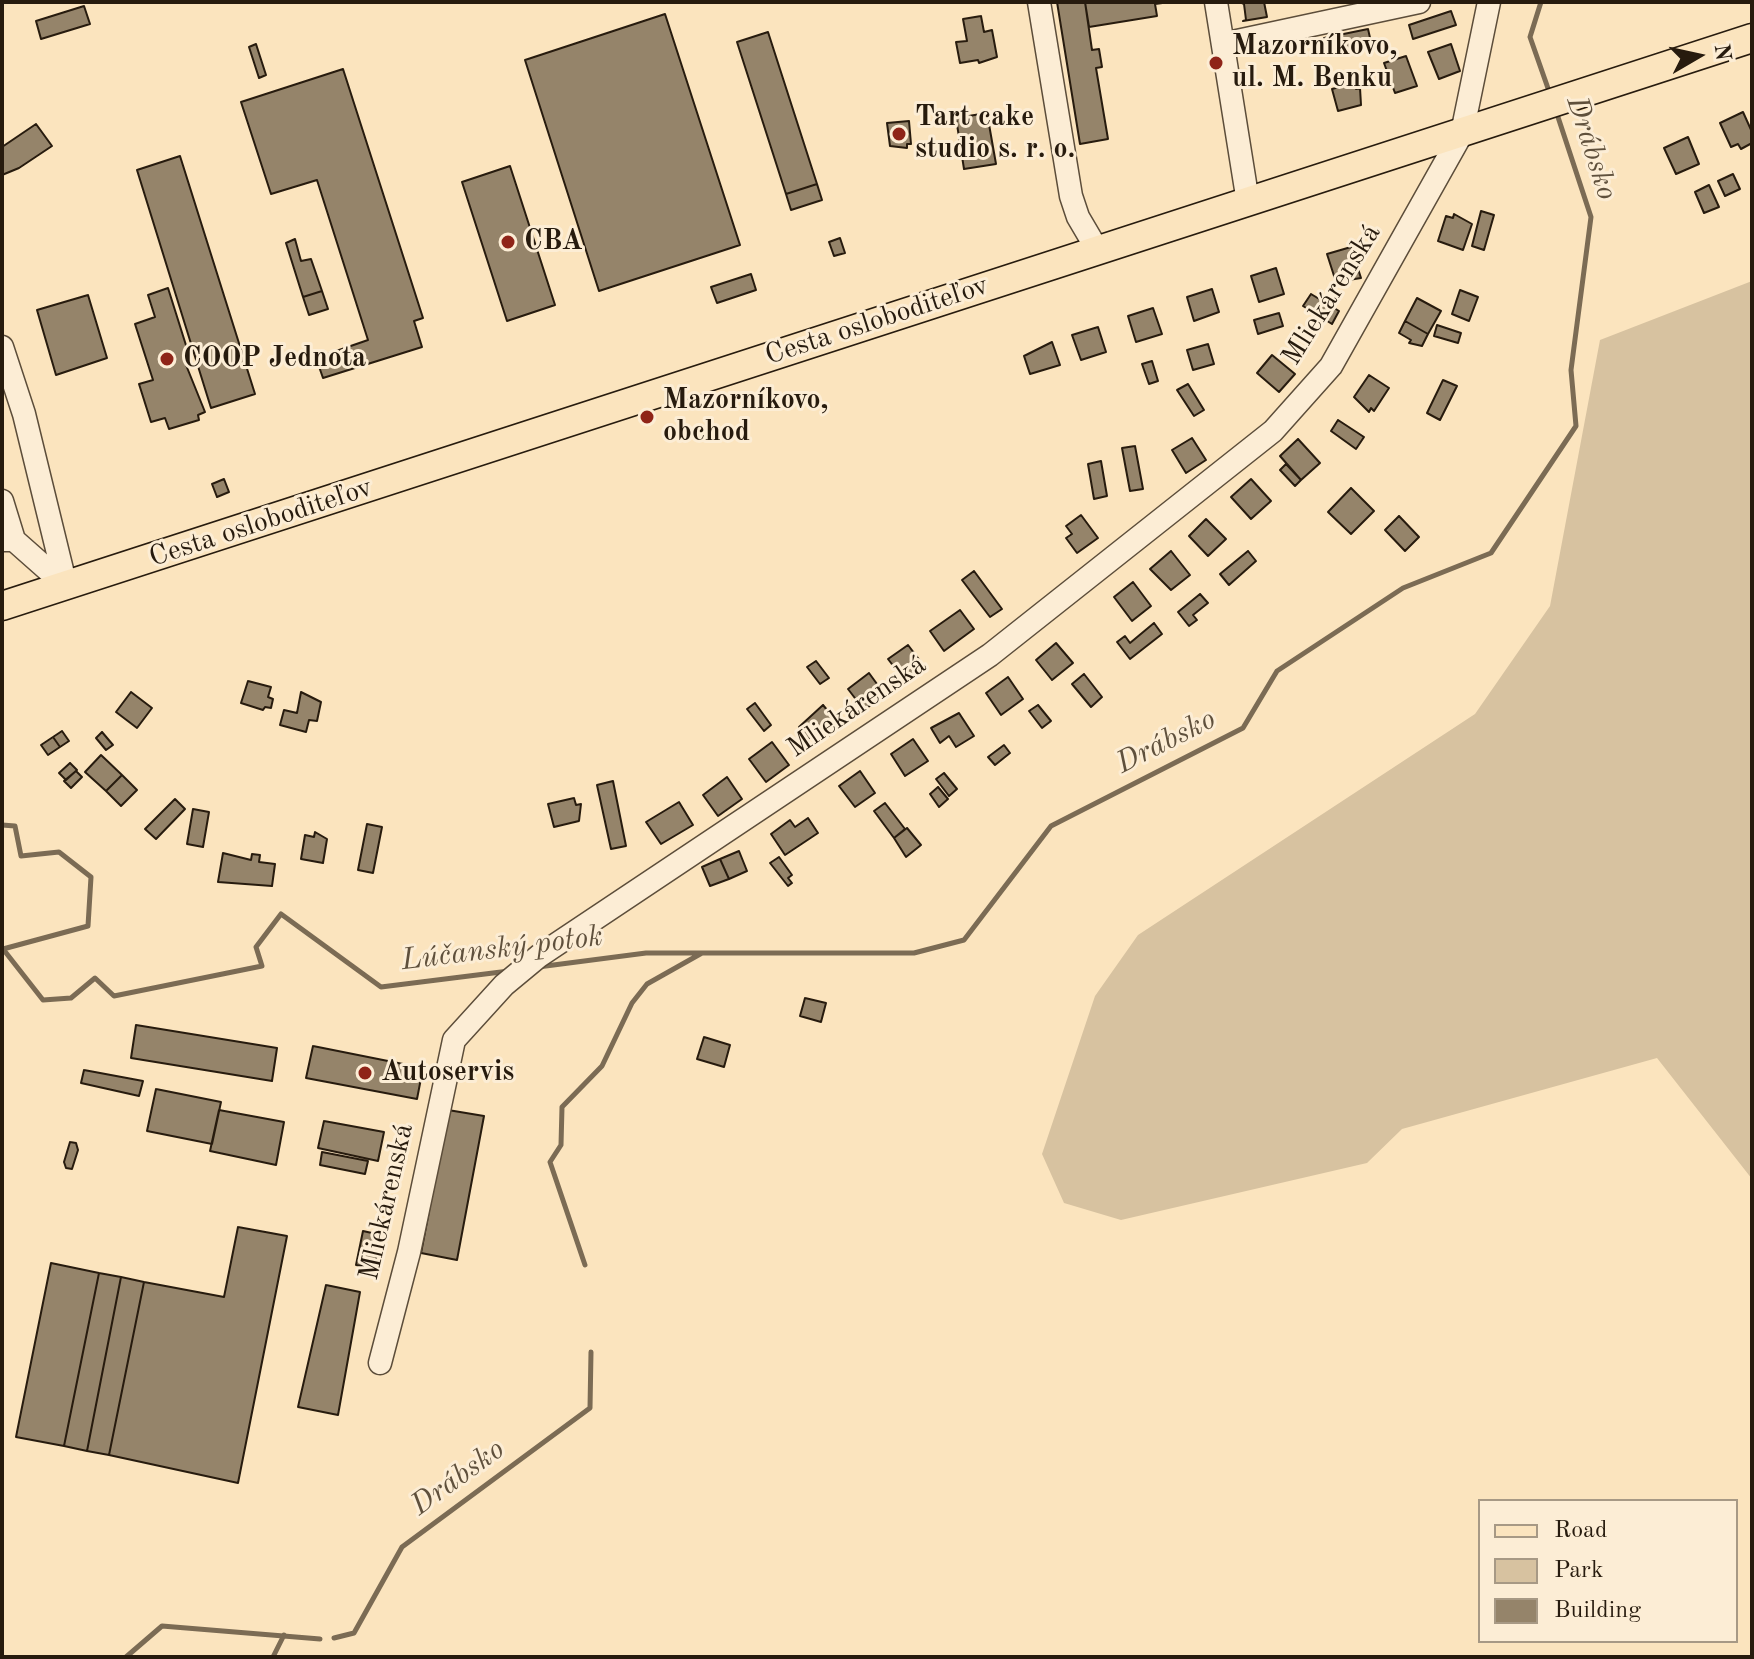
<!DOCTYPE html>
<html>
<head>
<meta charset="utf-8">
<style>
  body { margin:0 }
  #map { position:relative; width:1754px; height:1659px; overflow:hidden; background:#fbe4be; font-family:"Old Standard TT",serif }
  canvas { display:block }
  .frame { position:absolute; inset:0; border:4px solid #271b0e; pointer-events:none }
  .legend { position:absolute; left:1478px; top:1499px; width:260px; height:144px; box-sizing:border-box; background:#fcedd5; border:2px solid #a79985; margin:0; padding:10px 14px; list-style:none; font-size:24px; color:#271b0e }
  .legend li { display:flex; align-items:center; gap:16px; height:40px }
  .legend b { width:40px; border:2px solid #a79985 }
  .north { position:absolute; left:1658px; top:16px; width:80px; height:80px; -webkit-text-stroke:6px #fcedd5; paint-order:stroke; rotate:81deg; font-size:22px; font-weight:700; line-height:32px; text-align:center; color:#271b0e }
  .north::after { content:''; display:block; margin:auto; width:28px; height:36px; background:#271b0e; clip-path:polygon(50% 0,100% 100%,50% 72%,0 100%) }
</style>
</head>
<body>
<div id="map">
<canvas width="1754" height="1659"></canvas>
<div class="frame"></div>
<ul class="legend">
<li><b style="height:10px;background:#fbe4be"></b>Road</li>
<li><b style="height:22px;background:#d7c2a0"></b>Park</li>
<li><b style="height:22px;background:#95846a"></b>Building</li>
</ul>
<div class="north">N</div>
</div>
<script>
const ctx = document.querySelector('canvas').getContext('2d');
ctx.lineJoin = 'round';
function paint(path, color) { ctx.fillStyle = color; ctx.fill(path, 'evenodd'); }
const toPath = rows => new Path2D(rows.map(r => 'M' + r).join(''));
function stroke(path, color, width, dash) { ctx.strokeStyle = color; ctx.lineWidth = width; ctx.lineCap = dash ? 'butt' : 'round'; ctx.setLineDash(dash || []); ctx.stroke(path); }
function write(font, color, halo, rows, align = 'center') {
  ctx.font = font + ' "Old Standard TT",serif'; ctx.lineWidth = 6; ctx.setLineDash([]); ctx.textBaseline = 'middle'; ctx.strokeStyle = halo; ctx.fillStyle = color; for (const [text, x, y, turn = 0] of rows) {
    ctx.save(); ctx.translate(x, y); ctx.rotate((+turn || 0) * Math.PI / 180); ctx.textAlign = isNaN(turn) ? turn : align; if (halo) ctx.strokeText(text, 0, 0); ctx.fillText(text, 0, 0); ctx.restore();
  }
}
const green = toPath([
  [1752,281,1752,1179,1657,1058,1402,1129,1367,1163,1121,1220,1064,1203,1042,1154,1095,996,1138,935,1475,714,1550,606,1600,340]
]);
const stream = toPath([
  [1541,2,1530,37,1550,94],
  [2,825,15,826,21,856,59,852,91,877,88,926,3,949,43,1000,71,998,95,978,114,996,262,966,256,947,281,914,381,987,509,971],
  [538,967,646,953,914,953,964,940,1051,826,1243,728,1277,671,1403,588,1491,553,1576,426,1571,370,1591,217,1556,111],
  [585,1265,550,1162,561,1145,562,1107,602,1066,632,1003,647,984,702,953],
  [334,1638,354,1633,402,1547,590,1408,591,1352],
  [126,1657,162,1626,320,1639],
  [273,1657,284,1635]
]);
const building = toPath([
  [1057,2,1085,2,1092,50,1099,49,1102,67,1096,68,1108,139,1080,144,1057,2],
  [1085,2,1170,2,1155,4,1157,16,1089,27,1085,2],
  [1240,2,1264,2,1267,17,1243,21,1246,20,1244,4,1240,2],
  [84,6,90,24,41,39,36,21,84,6],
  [1451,11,1456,25,1413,39,1409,25,1451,11],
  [665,14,740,245,599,291,525,60,665,14],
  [981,16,984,32,992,30,997,57,979,63,978,60,960,63,956,42,967,41,963,19,981,16],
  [1368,29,1371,42,1326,51,1324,38,1368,29],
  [768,32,817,184,786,194,737,42,768,32],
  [256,44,266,75,259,78,249,47,256,44],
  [1451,44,1460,71,1439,79,1428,52,1451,44],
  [1406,56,1417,86,1395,93,1384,63,1406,56],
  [343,69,423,318,414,321,422,347,323,378,316,358,368,340,317,180,271,194,241,102,343,69],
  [1354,83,1356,89,1360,88,1361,105,1338,111,1332,89,1354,83],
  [1743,112,1752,132,1752,143,1741,149,1738,144,1731,147,1720,123,1743,112],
  [987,113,996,164,964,169,956,118,987,113],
  [909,121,911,144,907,144,907,148,890,146,887,123,909,121],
  [36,124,52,146,19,168,2,175,2,147,36,124],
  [1688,137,1699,164,1676,174,1664,148,1688,137],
  [180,156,255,394,211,408,137,170,180,156],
  [510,166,555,305,507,321,462,182,510,166],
  [1733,174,1740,189,1725,196,1718,181,1733,174],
  [817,184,822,200,791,210,786,194,817,184],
  [1709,185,1719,207,1704,213,1695,192,1709,185],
  [1481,211,1494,215,1484,250,1472,246,1481,211],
  [1454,214,1472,224,1463,250,1438,241,1446,216,1453,218,1454,214],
  [840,238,845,253,834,256,829,242,840,238],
  [295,239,301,261,311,259,322,291,303,297,286,243,295,239],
  [1351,247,1361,278,1336,282,1327,254,1351,247],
  [1276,268,1284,294,1259,302,1251,276,1276,268],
  [751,274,756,290,717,303,711,287,751,274],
  [168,288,190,358,184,360,205,412,198,415,199,420,169,429,165,418,151,422,139,384,153,380,135,324,155,317,148,295,168,288],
  [1212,289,1219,312,1194,321,1187,297,1212,289],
  [1460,290,1478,297,1469,321,1452,314,1460,290],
  [322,291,328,309,309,315,303,297,322,291],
  [1311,294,1339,311,1332,324,1303,306,1311,294],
  [88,295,107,358,56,375,37,310,88,295],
  [1417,298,1441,311,1428,334,1405,321,1417,298],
  [1153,308,1162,334,1136,342,1128,316,1153,308],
  [1279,313,1283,326,1258,334,1254,320,1279,313],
  [1405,321,1428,334,1422,346,1409,343,1411,340,1399,333,1405,321],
  [1437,325,1461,333,1458,343,1434,336,1437,325],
  [1098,327,1106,352,1081,360,1072,335,1098,327],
  [1052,342,1060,365,1030,374,1024,356,1052,342],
  [1208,344,1214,364,1193,370,1187,350,1208,344],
  [1272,355,1295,374,1279,392,1257,373,1272,355],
  [1152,361,1158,381,1149,384,1142,364,1152,361],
  [1369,375,1389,388,1374,411,1371,408,1369,412,1354,397,1369,375],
  [1443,380,1457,386,1440,420,1427,413,1443,380],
  [1188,384,1204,410,1194,416,1177,390,1188,384],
  [1338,420,1364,437,1356,449,1331,431,1338,420],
  [1192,438,1206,460,1186,473,1172,450,1192,438],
  [1298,439,1320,463,1301,480,1280,456,1298,439],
  [1135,446,1143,489,1130,491,1122,448,1135,446],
  [1101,461,1107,496,1094,499,1088,464,1101,461],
  [1286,464,1301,480,1295,486,1280,470,1286,464],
  [224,479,229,492,217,497,212,484,224,479],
  [1251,479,1271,501,1251,519,1231,497,1251,479],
  [1351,488,1374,511,1351,534,1328,512,1351,488],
  [1081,515,1098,538,1077,553,1066,538,1072,534,1066,526,1081,515],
  [1399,516,1419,537,1405,551,1385,530,1399,516],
  [1206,519,1226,539,1208,556,1189,536,1206,519],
  [1171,551,1190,575,1171,590,1150,569,1171,551],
  [1248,551,1256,561,1229,585,1220,574,1248,551],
  [974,571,1002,609,990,617,962,580,974,571],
  [1133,582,1151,606,1132,621,1114,597,1133,582],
  [1200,594,1208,603,1193,615,1197,620,1189,626,1178,612,1200,594],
  [960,610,974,629,944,651,930,631,960,610],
  [1154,623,1162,634,1130,659,1117,642,1125,636,1130,643,1154,623],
  [1056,643,1073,663,1052,680,1036,660,1056,643],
  [908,645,924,666,904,680,888,659,908,645],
  [816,661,829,678,820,684,807,667,816,661],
  [869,673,885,695,864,710,848,689,869,673],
  [1084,674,1102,697,1091,707,1072,684,1084,674],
  [1008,677,1023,699,1001,715,986,693,1008,677],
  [248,681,271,687,268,697,273,699,271,708,265,707,263,710,241,703,248,681],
  [131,692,152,708,137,728,116,712,131,692],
  [301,692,321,702,317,721,309,720,306,732,280,725,284,710,297,713,301,692],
  [755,703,771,725,764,731,747,709,755,703],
  [823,705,841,727,819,743,814,735,808,739,799,727,823,705],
  [1038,705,1051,721,1042,728,1029,711,1038,705],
  [959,713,974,736,956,747,949,736,940,743,931,728,959,713],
  [62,731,69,741,60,747,53,737,62,731],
  [102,732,113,745,106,750,96,738,102,732],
  [53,737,60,747,48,755,41,745,53,737],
  [913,739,928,761,905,776,891,754,913,739],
  [772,742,789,765,766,782,749,759,772,742],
  [1004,745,1010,753,995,765,988,757,1004,745],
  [101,755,122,775,106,791,85,772,101,755],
  [70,763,77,770,66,780,59,773,70,763],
  [76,771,82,777,71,788,64,781,76,771],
  [860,771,875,793,855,807,839,786,860,771],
  [944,773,957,789,949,796,936,779,944,773],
  [122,775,137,790,121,806,106,791,122,775],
  [727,777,742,799,718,816,703,795,727,777],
  [613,781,626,846,611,849,597,785,613,781],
  [938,787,948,799,939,807,930,794,938,787],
  [574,798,576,805,581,804,579,821,554,827,548,804,574,798],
  [175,799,185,809,156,839,145,829,175,799],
  [679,802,693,825,661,844,646,822,679,802],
  [885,803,905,829,894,838,874,811,885,803],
  [193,809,209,812,203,847,187,844,193,809],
  [808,818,818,833,785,855,771,834,790,820,795,827,808,818],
  [367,824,382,827,373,873,358,870,367,824],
  [907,828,921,845,906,857,894,838,907,828],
  [315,832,327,839,323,863,301,859,305,835,314,837,315,832],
  [739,851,747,871,729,879,720,859,739,851],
  [223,853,251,860,252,854,260,855,259,862,275,864,272,886,218,882,223,853],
  [779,857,792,875,788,878,792,883,788,886,770,863,779,857],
  [720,859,729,879,710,886,702,867,720,859],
  [805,998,826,1003,821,1022,800,1016,805,998],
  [136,1025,277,1048,272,1081,131,1058,136,1025],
  [704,1037,730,1045,724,1067,697,1059,704,1037],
  [313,1046,423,1068,417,1099,306,1078,313,1046],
  [84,1070,143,1081,139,1096,81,1083,84,1070],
  [156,1089,221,1102,212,1144,147,1131,156,1089],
  [219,1110,284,1122,276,1165,210,1151,219,1110],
  [448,1110,484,1116,457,1260,421,1253,448,1110],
  [324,1121,384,1132,378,1161,318,1148,324,1121],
  [70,1142,76,1143,78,1150,72,1169,66,1168,64,1162,70,1142],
  [322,1152,368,1161,365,1174,320,1165,322,1152],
  [238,1227,287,1236,238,1483,109,1455,144,1282,224,1297,238,1227],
  [363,1231,381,1235,374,1268,356,1265,363,1231],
  [51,1263,99,1273,64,1446,16,1437,51,1263],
  [99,1273,121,1277,87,1451,64,1446,99,1273],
  [121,1277,144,1282,109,1455,87,1451,121,1277],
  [326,1285,360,1292,338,1415,298,1407,326,1285]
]);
const minor = toPath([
  [1039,2,1071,196,1078,217,1098,251],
  [1216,2,1248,202],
  [1223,44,1419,2],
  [2,347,24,414,66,586],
  [2,501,14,540],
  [2,540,14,540,66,586],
  [380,1363,409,1252,454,1040,504,985,539,956,990,655,1273,431,1331,366,1462,133,1489,2]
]);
const major = toPath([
  [2,606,1752,38]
]);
const markers = [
  [1216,63,8,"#8f2418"],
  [899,134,8,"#8f2418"],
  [508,242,8,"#8f2418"],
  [167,359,8,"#8f2418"],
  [647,417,8,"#8f2418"],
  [365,1073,8,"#8f2418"]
];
const poiNames = [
  ["Mazorníkovo,",1232,47],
  ["ul. M. Benku",1232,79],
  ["Tart cake",915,118],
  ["studio s. r. o.",915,150],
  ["CBA",524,242],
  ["COOP Jednota",183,359],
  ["Mazorníkovo,",663,401],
  ["obchod",663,433],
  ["Autoservis",381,1073]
];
const streetNames = [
  ["Mliekárenská",1332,295,-58],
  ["Cesta osloboditeľov",877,321,-18],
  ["Cesta osloboditeľov",261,523,-18],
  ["Mliekárenská",857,707,-34],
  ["Mliekárenská",387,1202,-77]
];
const waterNames = [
  ["Drábsko",1591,148,72],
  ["Drábsko",1166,742,-27],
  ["Lúčanský potok",502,949,-7],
  ["Drábsko",458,1478,-36]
];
paint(green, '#d7c2a0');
stroke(stream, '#7b6b54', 5);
paint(building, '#95846a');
stroke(building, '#271b0e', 2);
stroke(minor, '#5c4d3a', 25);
stroke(major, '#271b0e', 31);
stroke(minor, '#fcedd5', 22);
stroke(major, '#fbe4be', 28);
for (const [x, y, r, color] of markers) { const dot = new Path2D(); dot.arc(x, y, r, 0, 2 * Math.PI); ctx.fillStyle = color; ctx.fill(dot); stroke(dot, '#fcedd5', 3); }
write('bold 28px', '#271b0e', '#fcedd5', poiNames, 'left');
write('28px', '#271b0e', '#fcedd5', streetNames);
write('italic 30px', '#5f503c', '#fcedd5', waterNames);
</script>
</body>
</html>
